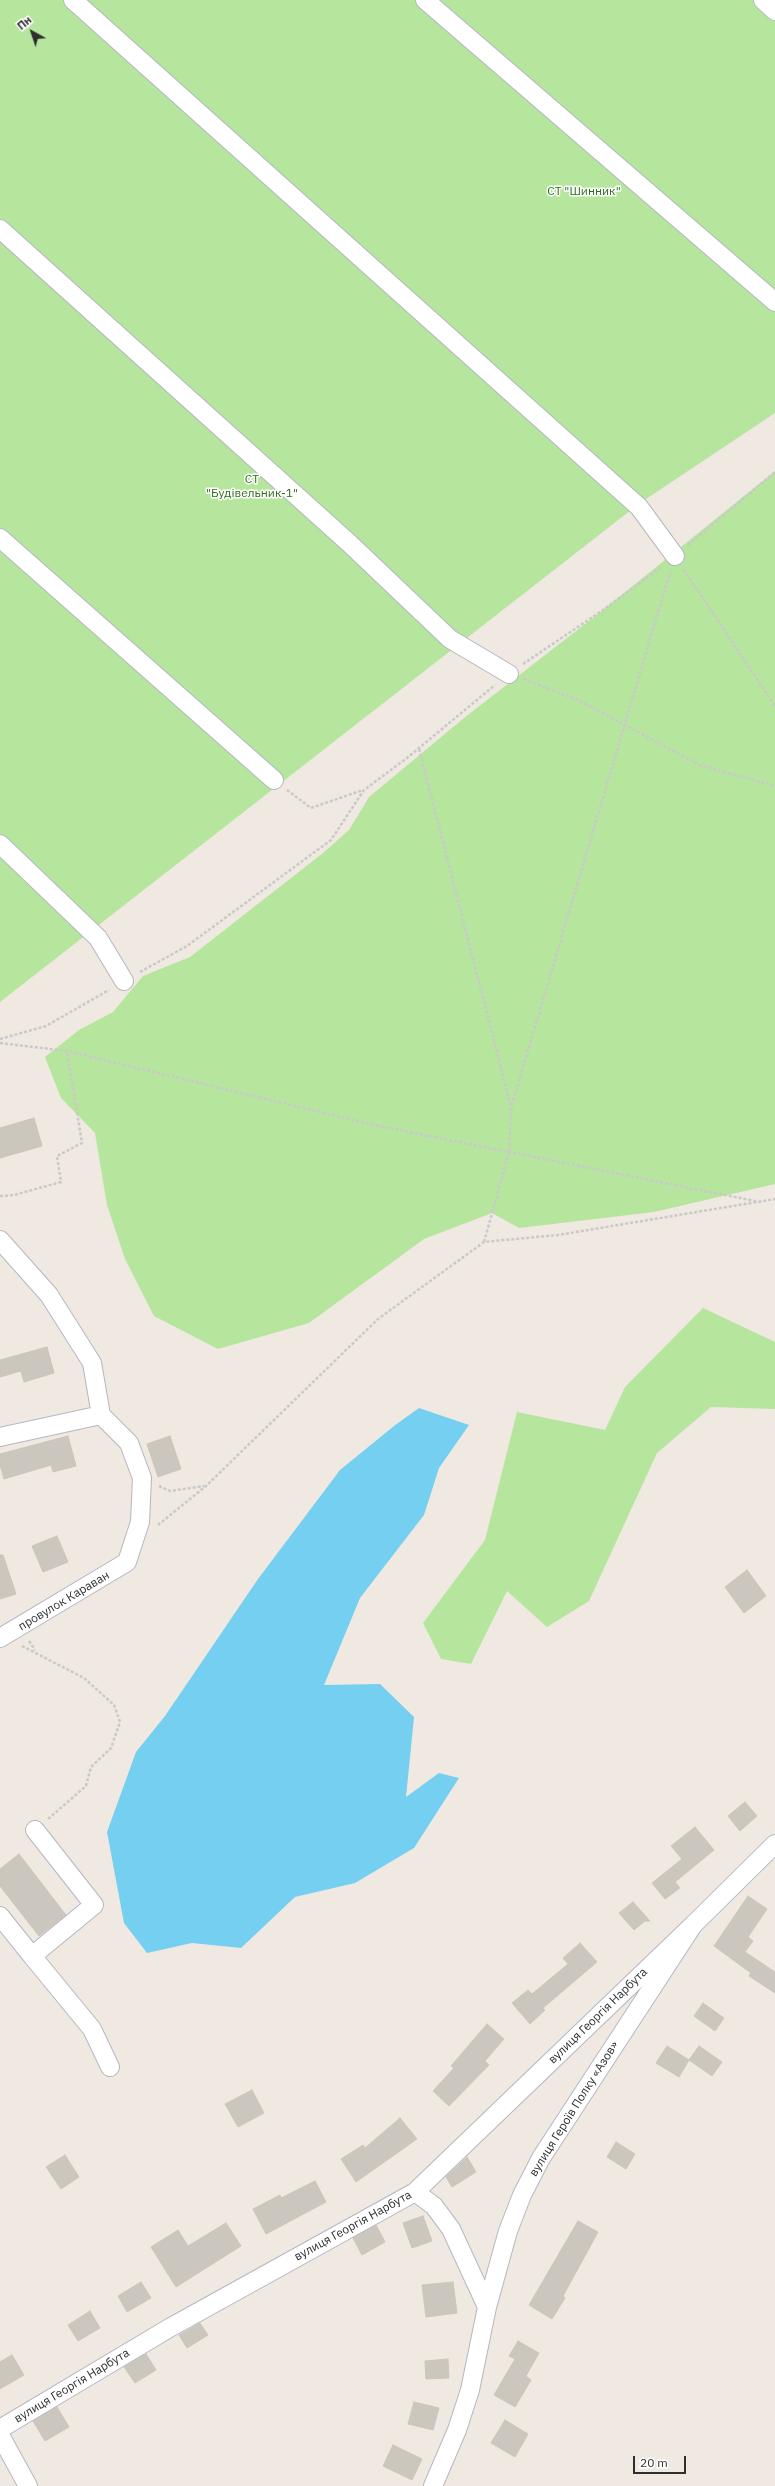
<!DOCTYPE html>
<html>
<head>
<meta charset="utf-8">
<style>
  body { margin:0 }
  #map { position:relative; width:775px; height:2486px; overflow:hidden; background:#efe9e1; font-family:"IBM Plex Sans",sans-serif }
  canvas { display:block }
  .north { position:absolute; left:12px; top:12px; width:40px; height:40px; -webkit-text-stroke:3px #fff; paint-order:stroke; rotate:320deg; font-size:11px; font-weight:700; line-height:16px; text-align:center; color:#2e2e2e }
  .north::after { content:''; display:block; margin:auto; width:14px; height:18px; background:#2e2e2e; clip-path:polygon(50% 0,100% 100%,50% 72%,0 100%) }
  .scale { position:absolute; left:633px; top:2456px; width:53px; height:18px; box-sizing:border-box; border:2px solid #2e2e2e; border-top:0; padding-left:5px; font-size:12px; line-height:14px; white-space:nowrap; color:#2e2e2e; -webkit-text-stroke:3px #fff; paint-order:stroke }
</style>
</head>
<body>
<div id="map">
<canvas width="775" height="2486"></canvas>
<div class="north">Пн</div>
<div class="scale">20 m</div>
</div>
<script>
const ctx = document.querySelector('canvas').getContext('2d');
ctx.lineJoin = 'round';
function paint(path, color) { ctx.fillStyle = color; ctx.fill(path, 'evenodd'); }
const toPath = rows => new Path2D(rows.map(r => 'M' + r).join(''));
function stroke(path, color, width, dash) { ctx.strokeStyle = color; ctx.lineWidth = width; ctx.lineCap = dash ? 'butt' : 'round'; ctx.setLineDash(dash || []); ctx.stroke(path); }
function write(font, color, halo, rows, align = 'center') {
  ctx.font = font + ' "IBM Plex Sans",sans-serif'; ctx.lineWidth = 3; ctx.setLineDash([]); ctx.textBaseline = 'middle'; ctx.strokeStyle = halo; ctx.fillStyle = color; for (const [text, x, y, turn = 0] of rows) {
    ctx.save(); ctx.translate(x, y); ctx.rotate((+turn || 0) * Math.PI / 180); ctx.textAlign = isNaN(turn) ? turn : align; if (halo) ctx.strokeText(text, 0, 0); ctx.fillText(text, 0, 0); ctx.restore();
  }
}
const green = toPath([
  [0,0,775,0,775,413,640,503,0,1002],
  [775,471,775,1184,654,1212,519,1228,492,1213,424,1239,309,1323,218,1349,154,1316,125,1259,107,1205,95,1133,61,1098,45,1057,79,1030,113,1012,143,976,190,957,323,853,349,830,369,797,464,718,603,610],
  [703,1308,775,1342,775,1409,711,1407,657,1453,589,1601,547,1627,507,1591,471,1664,441,1659,423,1623,485,1540,517,1412,605,1430,625,1387]
]);
const water = toPath([
  [419,1408,469,1425,439,1468,424,1515,360,1598,324,1685,380,1684,414,1717,406,1797,439,1773,459,1778,414,1848,355,1883,295,1897,241,1948,192,1943,147,1953,124,1923,107,1832,136,1752,165,1716,258,1579,340,1470,394,1426]
]);
const building = toPath([
  [34,1118,42,1146,0,1158,0,1128,34,1118],
  [47,1347,54,1373,24,1382,21,1371,0,1377,0,1360,47,1347],
  [68,1436,76,1466,53,1472,51,1465,4,1479,0,1465,0,1454,68,1436],
  [170,1436,181,1469,158,1477,147,1444,170,1436],
  [57,1536,68,1562,43,1572,32,1546,57,1536],
  [0,1555,3,1555,16,1594,0,1599,0,1555],
  [747,1570,766,1596,744,1613,725,1587,747,1570],
  [745,1802,757,1816,740,1831,728,1816,745,1802],
  [695,1827,714,1850,675,1882,680,1888,665,1899,652,1883,682,1859,671,1846,695,1827],
  [19,1854,66,1915,39,1936,0,1886,0,1869,19,1854],
  [748,1896,767,1909,748,1937,753,1941,745,1952,775,1972,775,1993,749,1976,751,1973,714,1946,748,1896],
  [633,1902,650,1921,645,1921,634,1930,619,1913,633,1902],
  [580,1943,597,1962,543,2008,545,2010,530,2024,512,2003,528,1990,532,1994,568,1964,563,1958,580,1943],
  [703,2003,724,2018,715,2031,694,2016,703,2003],
  [487,2024,504,2039,485,2061,489,2065,449,2106,433,2091,454,2068,451,2066,487,2024],
  [667,2046,689,2060,679,2077,656,2063,667,2046],
  [699,2046,722,2062,712,2076,689,2060,699,2046],
  [252,2090,264,2113,238,2127,225,2104,252,2090],
  [400,2118,417,2139,356,2182,341,2159,363,2145,365,2148,400,2118],
  [616,2142,635,2154,626,2169,607,2157,616,2142],
  [65,2155,79,2177,61,2189,46,2167,65,2155],
  [467,2157,476,2172,452,2187,446,2177,467,2157],
  [315,2181,326,2202,266,2234,253,2209,280,2195,281,2198,315,2181],
  [423,2216,432,2241,412,2248,403,2223,423,2216],
  [578,2221,598,2232,563,2296,565,2298,552,2319,529,2305,578,2221],
  [226,2223,241,2246,176,2287,151,2247,178,2230,188,2246,226,2223],
  [376,2225,385,2242,362,2255,353,2238,376,2225],
  [141,2282,151,2298,127,2312,118,2296,141,2282],
  [453,2282,457,2313,426,2317,422,2285,453,2282],
  [90,2311,100,2328,78,2341,68,2325,90,2311],
  [200,2323,208,2335,187,2348,179,2335,200,2323],
  [518,2341,539,2353,526,2376,531,2380,515,2407,494,2395,515,2359,509,2356,518,2341],
  [146,2354,156,2370,135,2383,124,2367,146,2354],
  [12,2355,24,2375,0,2389,0,2362,12,2355],
  [448,2359,449,2378,426,2379,425,2361,448,2359],
  [414,2402,439,2408,433,2430,408,2424,414,2402],
  [57,2407,69,2427,45,2441,33,2421,57,2407],
  [505,2420,528,2434,515,2457,491,2443,505,2420],
  [393,2445,422,2459,412,2480,383,2466,393,2445]
]);
const path = toPath([
  [688,545,775,472],
  [684,570,775,706],
  [523,664,603,610,661,567],
  [524,679,580,701,700,765,775,786],
  [419,749,511,1107],
  [287,790,311,808,363,790],
  [140,972,187,946,331,840,364,790,407,758,495,685],
  [0,1039,46,1026,109,990],
  [0,1043,67,1051,374,1125,760,1202],
  [0,1196,14,1195,61,1182,57,1156,82,1143,67,1051],
  [484,1242,509,1152,511,1108,670,572],
  [159,1486,170,1491,204,1486],
  [158,1525,206,1486,378,1319,484,1242,558,1235,775,1199],
  [29,1641,35,1650],
  [22,1646,84,1678,114,1705,120,1722,111,1748,91,1767,86,1786,47,1820]
]);
const minor = toPath([
  [73,0,639,507,675,556],
  [425,0,775,302],
  [763,0,775,11],
  [0,229,349,543,450,639,509,674],
  [0,538,274,780],
  [0,844,98,938,124,981],
  [0,1240,49,1295,92,1363,101,1415,129,1443,142,1478,140,1522,127,1562,0,1638],
  [0,1437,101,1415],
  [0,1916,32,1956,94,1905,35,1830],
  [32,1956,92,2029,110,2067],
  [415,2192,434,2206,451,2229,487,2307],
  [0,2429,171,2327,415,2192,693,1925],
  [0,2435,28,2486],
  [433,2486,457,2430,470,2390,487,2307,508,2231,522,2195,541,2158,693,1925,775,1844]
]);
const parkNames = [
  ["СТ \"Шинник\"",584,192],
  ["СТ",252,480],
  ["\"Будівельник-1\"",252,494]
];
const streetNames = [
  ["провулок Караван",64,1601,-31],
  ["вулиця Георгія Нарбута",598,2016,-44],
  ["вулиця Героїв Полку «Азов»",574,2109,-58],
  ["вулиця Георгія Нарбута",353,2226,-29],
  ["вулиця Георгія Нарбута",72,2386,-31]
];
paint(green, '#b6e59e');
paint(water, '#75cff0');
paint(building, '#cbc7bf');
stroke(building, '#cbc5ba', 1);
stroke(minor, '#b4b7c1', 20);
stroke(path, '#c9c9c9', 2.5, [3, 2]);
stroke(minor, '#fff', 18);
write('12px', '#2c6e1b', '#fff', parkNames);
write('12px', '#2e2e2e', '#fff', streetNames);
</script>
</body>
</html>
